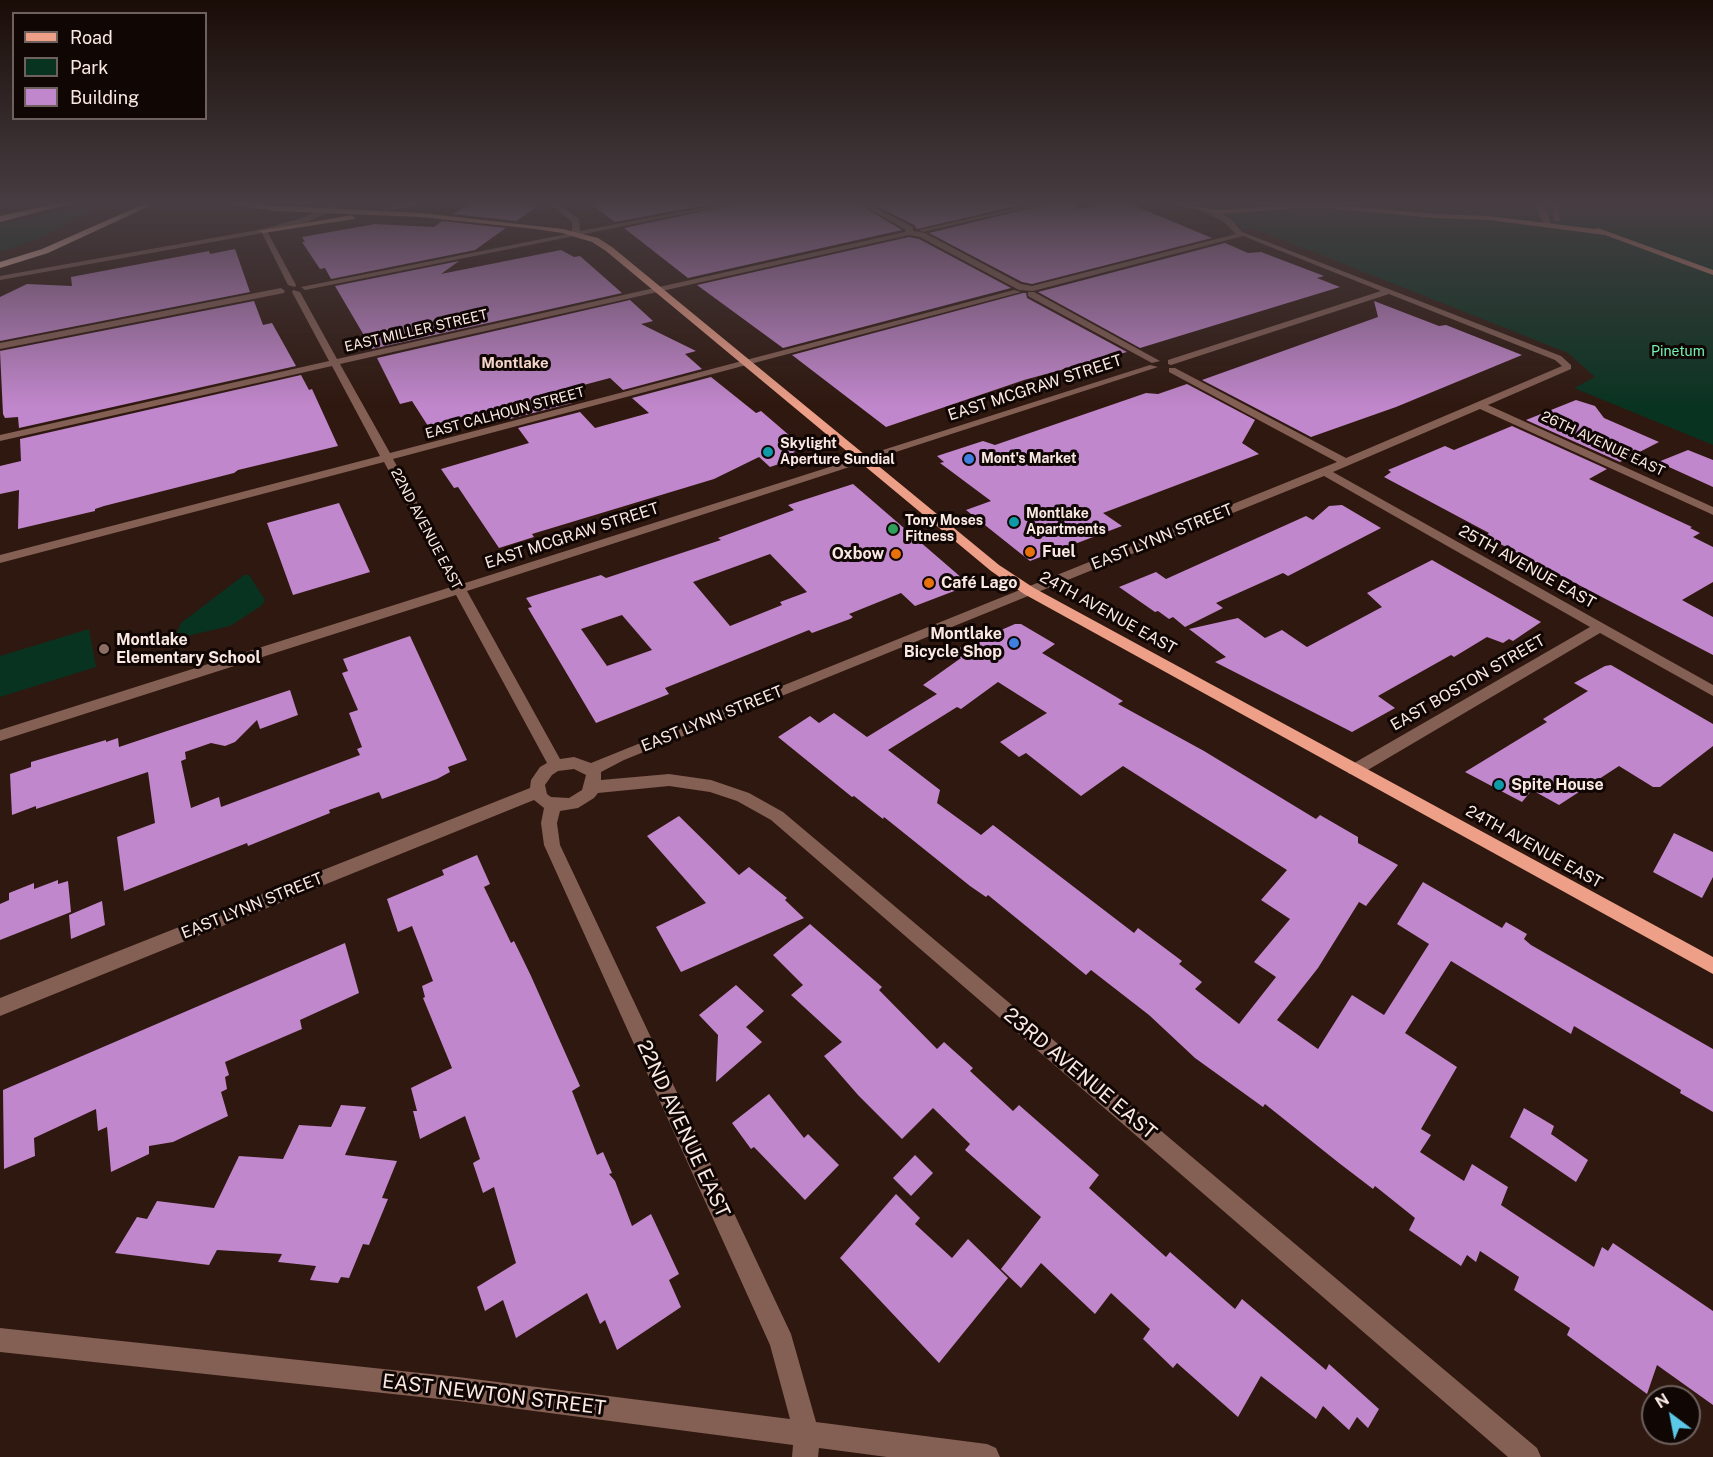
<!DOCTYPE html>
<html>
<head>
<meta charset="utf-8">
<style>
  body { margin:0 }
  #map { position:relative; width:1713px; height:1457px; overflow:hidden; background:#2f180f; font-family:"Public Sans",sans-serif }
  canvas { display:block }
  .legend { position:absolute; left:12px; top:12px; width:195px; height:108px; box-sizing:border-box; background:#100604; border:2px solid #6e615d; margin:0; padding:8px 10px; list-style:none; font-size:18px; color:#fae9e3 }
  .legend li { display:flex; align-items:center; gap:12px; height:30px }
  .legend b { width:30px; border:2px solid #6e615d }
  .north { position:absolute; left:1641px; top:1385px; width:60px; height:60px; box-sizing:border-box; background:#100604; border:2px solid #6e615d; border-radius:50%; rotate:328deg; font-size:16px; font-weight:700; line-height:24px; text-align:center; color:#fae9e3 }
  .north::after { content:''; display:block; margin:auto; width:21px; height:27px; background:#5ac8e6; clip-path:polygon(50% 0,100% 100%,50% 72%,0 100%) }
</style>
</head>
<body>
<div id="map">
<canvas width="1713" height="1457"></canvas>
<ul class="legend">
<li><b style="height:8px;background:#ed9f88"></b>Road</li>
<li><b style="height:16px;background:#093321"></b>Park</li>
<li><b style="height:16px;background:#c187cc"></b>Building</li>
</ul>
<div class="north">N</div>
</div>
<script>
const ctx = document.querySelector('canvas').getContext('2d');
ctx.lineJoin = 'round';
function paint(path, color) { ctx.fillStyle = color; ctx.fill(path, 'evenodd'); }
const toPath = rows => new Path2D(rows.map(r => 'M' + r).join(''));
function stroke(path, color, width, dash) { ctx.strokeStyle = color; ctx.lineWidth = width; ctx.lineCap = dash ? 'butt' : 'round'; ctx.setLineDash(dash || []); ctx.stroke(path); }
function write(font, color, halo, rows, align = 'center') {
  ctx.font = font + ' "Public Sans",sans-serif'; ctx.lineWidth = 6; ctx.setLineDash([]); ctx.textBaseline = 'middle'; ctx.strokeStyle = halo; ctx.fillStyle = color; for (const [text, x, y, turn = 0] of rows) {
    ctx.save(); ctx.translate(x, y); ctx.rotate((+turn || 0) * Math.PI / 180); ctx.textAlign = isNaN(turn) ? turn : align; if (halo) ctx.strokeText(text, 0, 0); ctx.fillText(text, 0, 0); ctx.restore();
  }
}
const green = toPath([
  [94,203,99,203,97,209,37,239,0,252,0,224],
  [1183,203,1713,203,1713,445,1574,388,1595,377,1568,353,1258,230,1242,229,1226,215],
  [244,575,249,575,265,600,261,606,230,626,174,639,181,623],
  [89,629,96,667,0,697,0,656]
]);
const building = toPath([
  [471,203,497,203,538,206,516,221,453,214],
  [589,203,717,203,615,222],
  [741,203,857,203,902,230,688,278,624,228],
  [870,203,1030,203,917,229,914,225],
  [1051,203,1075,203,1076,209,1103,203,1128,203,1212,238,1032,284,1022,282,929,233],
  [442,221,506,228,475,250,331,279,325,268,320,269,302,242,305,242,302,237,375,224,434,227],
  [909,237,919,239,1011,288,783,348,697,285],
  [1225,243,1248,253,1261,252,1324,276,1317,278,1340,287,1140,348,1038,292],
  [235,249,250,292,0,341,0,297,27,284,72,286,71,277,209,251,210,254],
  [561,250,574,257,580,256,622,293,372,349,335,286,459,261,441,274],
  [1023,293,1026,293,1027,298,1127,352,1024,380,886,427,792,355],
  [630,300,653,321,641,324,696,351,685,354,702,369,623,390,610,378,561,391,572,403,510,419,505,412,492,409,428,426,412,401,400,404,377,358],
  [254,301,263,325,272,323,296,366,19,428,18,417,5,418,3,414,0,351],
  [1374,301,1439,326,1446,325,1522,355,1396,407,1311,437,1202,380,1378,317],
  [301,375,309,390,312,389,338,446,238,470,234,473,104,506,95,509,95,511,18,529,19,490,0,494,0,466,21,461,20,439],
  [711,377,756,413,761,411,804,448,793,452,800,457,770,467,759,457,714,479,532,534,534,537,499,548,458,487,454,488,441,469,529,443,518,428,580,412,595,428,649,413,632,398],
  [1187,384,1255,420,1242,443,1259,454,1103,513,1122,526,1030,561,966,510,991,501,940,463,944,462,937,456,983,441,995,445,1146,393,1158,394],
  [1576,400,1595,406,1604,418,1659,442,1620,462,1526,420],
  [1512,426,1607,469,1589,479,1692,527,1690,528,1700,533,1693,537,1713,547,1713,582,1682,600,1713,617,1713,655,1485,536,1489,533,1384,477,1391,472,1388,470,1445,446,1454,450],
  [1688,450,1713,460,1713,487,1658,462],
  [853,484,970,585,915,606,901,593,849,614,853,617,850,619,812,633,809,630,665,688,669,694,596,723,528,608,532,607,526,598,601,575,606,578,721,540,718,538,794,510,788,505],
  [770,554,807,592,780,602,782,605,730,626,693,582],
  [622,615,652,650,607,666,581,629],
  [339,503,370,572,293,595,267,523],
  [1342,505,1381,528,1288,576,1283,573,1216,603,1223,608,1185,627,1173,617,1169,619,1158,611,1155,612,1119,587,1156,572,1166,579,1306,516,1313,520,1329,506],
  [1432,560,1541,622,1513,641,1509,639,1503,643,1487,637,1454,657,1451,655,1378,696,1395,708,1352,732,1215,662,1226,657,1189,629,1238,618,1265,638,1282,630,1307,647,1382,607,1367,593],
  [1015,624,1021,624,1055,644,1042,653,1123,701,1118,704,1204,751,1316,819,1320,815,1358,837,1358,843,1398,865,1366,906,1359,902,1318,968,1277,1020,1318,1049,1352,995,1384,1015,1429,944,1397,924,1423,882,1502,928,1506,922,1527,934,1524,939,1531,945,1713,1049,1713,1112,1680,1093,1681,1090,1574,1026,1571,1034,1451,961,1405,1033,1457,1067,1421,1129,1431,1135,1420,1152,1464,1181,1472,1164,1508,1187,1501,1205,1594,1267,1602,1247,1608,1251,1613,1243,1713,1311,1713,1405,1657,1365,1647,1394,1567,1335,1570,1328,1514,1290,1519,1277,1480,1251,1476,1262,1467,1255,1461,1266,1409,1230,1415,1218,1375,1186,1373,1189,1339,1163,1265,1104,1263,1107,1195,1058,1149,1015,1091,970,1086,975,988,895,986,897,970,886,884,817,883,819,854,796,852,797,778,737,810,716,819,723,834,713,867,737,937,694,923,685,961,658,950,652],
  [998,682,1047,713,1000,742,1019,757,1026,753,1081,796,1123,766,1287,870,1261,900,1290,919,1254,962,1276,977,1239,1024,1195,989,1202,982,1179,964,1182,961,1138,928,1134,933,993,825,981,835,937,803,940,790,888,750,957,707,961,709],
  [410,636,467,760,448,767,450,772,437,779,382,799,379,792,329,810,330,813,248,846,247,843,124,891,117,837,155,823,148,772,36,809,36,806,12,815,10,774,31,767,31,762,106,740,106,742,118,738,119,747,290,690,298,715,260,729,257,720,235,742,225,746,211,743,185,752,186,759,181,761,191,808,219,797,221,807,360,755,357,749,362,747,349,713,358,710,342,673,348,671,343,659],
  [1611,665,1713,724,1713,746,1660,787,1653,787,1619,766,1559,805,1532,790,1522,802,1465,772,1547,722,1543,719,1588,691,1574,683,1605,666],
  [679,816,739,875,749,867,787,898,785,900,804,918,681,972,656,927,706,903,647,836],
  [1674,833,1713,852,1713,877,1702,898,1653,872],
  [477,855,490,884,484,887,511,943,514,941,531,976,580,1086,572,1091,597,1155,603,1152,612,1173,609,1174,615,1181,632,1226,651,1214,679,1274,669,1280,681,1307,617,1350,605,1320,600,1324,587,1293,516,1338,503,1300,485,1311,477,1287,516,1263,494,1187,483,1193,473,1163,480,1159,465,1116,420,1139,413,1111,417,1111,411,1088,452,1068,423,998,425,997,422,986,433,981,412,926,398,932,387,899,444,875,442,870],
  [58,880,58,884,68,881,71,912,0,940,0,904,9,900,9,893,34,883,34,889],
  [102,901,105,925,71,939,69,915],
  [810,924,882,987,879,990,937,1049,944,1042,973,1068,970,1071,1013,1111,1019,1105,1099,1175,1089,1188,1166,1257,1170,1252,1235,1309,1242,1299,1326,1370,1329,1364,1379,1409,1368,1428,1357,1417,1349,1430,1323,1406,1316,1419,1261,1376,1238,1417,1177,1363,1173,1368,1143,1339,1150,1329,1111,1293,1095,1314,1041,1263,1021,1288,1001,1269,1041,1217,965,1150,970,1144,933,1108,902,1139,858,1095,824,1056,842,1042,791,995,803,985,773,955],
  [345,943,359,993,300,1020,302,1029,225,1062,229,1075,225,1077,227,1089,221,1092,228,1116,173,1142,149,1146,149,1154,111,1172,107,1127,98,1131,96,1109,34,1138,35,1156,4,1169,3,1090],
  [736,985,764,1011,746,1027,762,1042,716,1082,718,1035,699,1015],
  [769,1094,804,1138,808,1134,839,1165,805,1200,754,1147,751,1149,732,1123],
  [341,1105,366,1107,345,1155,397,1161,382,1198,388,1199,369,1245,363,1244,349,1278,341,1277,338,1283,310,1280,316,1266,278,1262,282,1254,217,1250,209,1265,115,1253,137,1217,147,1219,157,1201,214,1208,239,1156,283,1159,299,1125,331,1127],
  [1524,1108,1554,1126,1551,1134,1588,1160,1576,1182,1510,1137],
  [915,1155,933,1173,911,1196,893,1178],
  [896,1194,920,1218,915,1224,952,1258,968,1239,1008,1278,939,1363,840,1258]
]);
const minor = toPath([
  [414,203,429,203,385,211,381,209,414,203],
  [550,203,557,203,579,219,580,231,727,203,739,203,305,290,301,287,572,233,572,222,550,203],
  [859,203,866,203,913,227,913,231,925,233,1021,284,1032,286,1236,234,1224,222,1200,210,1207,208,1230,218,1242,232,1561,356,1571,365,1571,369,1488,405,1713,507,1713,515,1709,513,1480,409,1333,472,1713,685,1713,696,1600,633,1361,774,1349,774,1347,770,1349,766,1590,627,1324,476,624,760,601,772,601,780,669,774,711,780,749,793,783,812,1537,1448,1541,1457,1508,1457,771,820,737,801,710,792,669,786,598,793,594,798,578,808,560,811,557,823,560,845,791,1334,816,1422,987,1444,996,1448,1000,1457,887,1457,819,1448,818,1457,792,1457,793,1445,458,1401,0,1352,0,1328,458,1377,790,1419,770,1345,544,845,541,823,544,808,534,800,0,1016,0,998,530,788,531,780,540,767,547,763,456,595,0,741,0,730,451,587,384,462,0,563,0,555,380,456,332,366,0,441,0,435,329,361,292,292,293,290,300,292,337,359,905,232,906,230,859,203],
  [909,235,920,237,1019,290,1033,291,1243,236,1381,291,1168,360,1168,364,1171,365,1389,294,1555,360,1562,366,1346,458,1175,368,1169,368,1169,372,1337,462,591,763,574,757,560,759,467,591,1158,367,1150,365,462,584,393,459,1021,292,1014,290,390,453,340,364,909,235],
  [574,769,586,775,582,790,569,798,551,797,547,794,545,785,552,775,558,771,574,769],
  [1038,203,1049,203,923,232,919,230,1038,203],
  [1533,203,1540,203,1546,207,1551,225,1545,225,1539,216,1539,210,1533,203],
  [1544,203,1551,203,1558,206,1560,221,1554,221,1552,209,1544,203],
  [260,229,267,231,296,285,295,287,288,285,260,229],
  [281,288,285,291,284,293,0,349,0,343,281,288],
  [1028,292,1034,292,1160,361,1152,363,1028,296,1028,292]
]);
const tertiary = toPath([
  [335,203,342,205,308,222,263,233,0,280,0,276,263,229,302,218,335,203]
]);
const secondary = toPath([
  [1166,203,1220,210,1313,203,1436,214,1489,216,1595,229,1598,228,1713,270,1713,275,1605,235,1489,220,1436,218,1313,207,1220,214,1166,203]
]);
const primary = toPath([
  [224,203,421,213,563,229,598,238,612,247,999,565,1034,588,1713,957,1713,974,1024,594,991,571,606,251,592,242,562,233,535,229,421,217,275,211,224,203],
  [352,215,355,219,263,233,259,231,352,215]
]);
const motorway = toPath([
  [60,203,73,203,0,222,0,216,60,203],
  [146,203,156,203,48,253,0,268,0,262,42,249,146,203]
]);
const markers = [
  [768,452,6,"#0f9aa8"],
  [969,459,6,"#3f7fe0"],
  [1014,522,6,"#0f9aa8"],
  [893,529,6,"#2e9e5b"],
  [1030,552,6,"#e8710a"],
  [896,554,6,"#e8710a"],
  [929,583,6,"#e8710a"],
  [1014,643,6,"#3f7fe0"],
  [104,649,6,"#8d6e63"],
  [1499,785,6,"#0f9aa8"]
];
const farStreetnames = [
  ["EAST MILLER STREET",416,331,-13],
  ["EAST CALHOUN STREET",505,413,-15],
  ["26TH AVENUE EAST",1603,444,25],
  ["22ND AVENUE EAST",426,529,62]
];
const farParknames = [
  ["Pinetum",1678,352]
];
const farPoinames = [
  ["Skylight",780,444],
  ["Aperture Sundial",780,460],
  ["Mont's Market",981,459],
  ["Montlake",1026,514],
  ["Apartments",1026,530],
  ["Tony Moses",905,521],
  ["Fitness",905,537]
];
const farNeighbourhoodnames = [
  ["Montlake",515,363]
];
const streetNames = [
  ["EAST MCGRAW STREET",1035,388,-18],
  ["EAST MCGRAW STREET",572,536,-18],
  ["EAST LYNN STREET",1162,537,-22],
  ["25TH AVENUE EAST",1527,567,29],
  ["24TH AVENUE EAST",1108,613,29],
  ["EAST BOSTON STREET",1468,683,-30],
  ["EAST LYNN STREET",712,719,-22],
  ["24TH AVENUE EAST",1534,847,29],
  ["EAST LYNN STREET",252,906,-22]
];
const poiNames = [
  ["Fuel",1042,552],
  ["Oxbow",884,554,"right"],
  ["Café Lago",941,583],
  ["Montlake",1002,634,"right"],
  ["Bicycle Shop",1002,652,"right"],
  ["Montlake",116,640],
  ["Elementary School",116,658],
  ["Spite House",1511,785]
];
const nearStreetnames = [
  ["23RD AVENUE EAST",1080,1074,40],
  ["22ND AVENUE EAST",683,1129,65],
  ["EAST NEWTON STREET",494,1395,7]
];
paint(green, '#093321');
paint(building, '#c187cc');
paint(minor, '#845f54');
paint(tertiary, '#845f54');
paint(secondary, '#bf8371');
paint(primary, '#ed9f88');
paint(motorway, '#fdc4b3');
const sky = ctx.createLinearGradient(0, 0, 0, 407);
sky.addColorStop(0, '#1a0d08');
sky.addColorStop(0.5, '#473d42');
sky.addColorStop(1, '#473d4200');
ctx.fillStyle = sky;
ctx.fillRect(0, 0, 1713, 407);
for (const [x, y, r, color] of markers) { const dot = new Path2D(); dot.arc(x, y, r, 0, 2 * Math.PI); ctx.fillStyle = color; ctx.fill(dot); stroke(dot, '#100604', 2); }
write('14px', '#fae9e3', '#100604', farStreetnames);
write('14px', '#71f4b6', '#100604', farParknames);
write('bold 14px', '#fae9e3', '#100604', farPoinames, 'left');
write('bold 15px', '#f6d5c9', '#100604', farNeighbourhoodnames);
write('16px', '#fae9e3', '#100604', streetNames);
write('bold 16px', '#fae9e3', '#100604', poiNames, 'left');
write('20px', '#fae9e3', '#100604', nearStreetnames);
</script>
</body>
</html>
